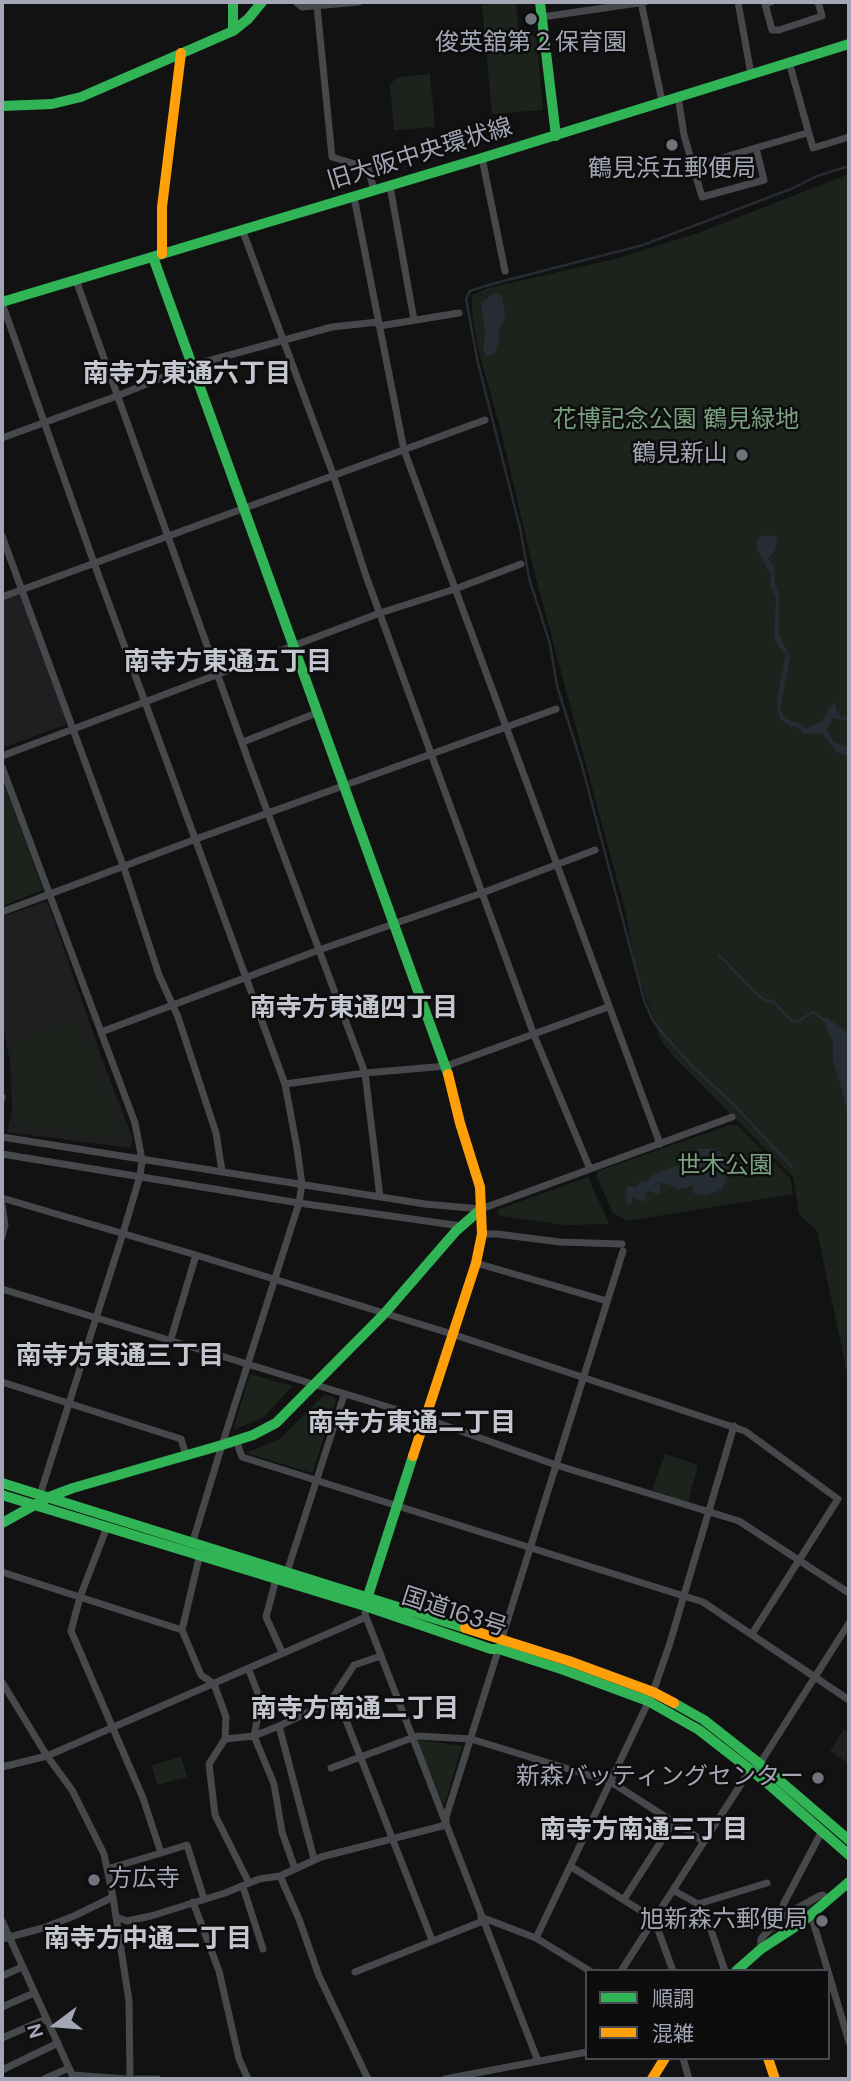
<!DOCTYPE html>
<html>
<head>
<meta charset="utf-8">
<style>
  body { margin:0 }
  #map { position:relative; width:851px; height:2081px; overflow:hidden; background:#121213; font-family:"DM Sans","Noto Sans JP",sans-serif }
  canvas { display:block }
  .frame { position:absolute; inset:0; border:4px solid #a3a6b5; pointer-events:none }
  .legend { position:absolute; left:585px; top:1969px; width:245px; height:91px; box-sizing:border-box; background:#0d0d0e; border:2px solid #494a51; margin:0; padding:9px 12px; list-style:none; font-size:21px; color:#a3a6b5 }
  .legend li { display:flex; align-items:center; gap:14px; height:35px }
  .legend b { width:35px; border:2px solid #494a51 }
  .north { position:absolute; left:21px; top:1990px; width:70px; height:70px; -webkit-text-stroke:5px #0d0d0e; paint-order:stroke; rotate:254deg; font-size:19px; font-weight:700; line-height:28px; text-align:center; color:#a3a6b5 }
  .north::after { content:''; display:block; margin:auto; width:24px; height:32px; background:#a3a6b5; clip-path:polygon(50% 0,100% 100%,50% 72%,0 100%) }
</style>
</head>
<body>
<div id="map">
<canvas width="851" height="2081"></canvas>
<div class="frame"></div>
<ul class="legend">
<li><b style="height:9px;background:#30b455"></b>順調</li>
<li><b style="height:9px;background:#ff9f0a"></b>混雑</li>
</ul>
<div class="north">N</div>
</div>
<script>
const ctx = document.querySelector('canvas').getContext('2d');
ctx.lineJoin = 'round';
function paint(path, color) { ctx.fillStyle = color; ctx.fill(path, 'evenodd'); }
const toPath = rows => new Path2D(rows.map(r => 'M' + r).join(''));
function stroke(path, color, width, dash) { ctx.strokeStyle = color; ctx.lineWidth = width; ctx.lineCap = dash ? 'butt' : 'round'; ctx.setLineDash(dash || []); ctx.stroke(path); }
function write(font, color, halo, rows, align = 'center') {
  ctx.font = font + ' "DM Sans","Noto Sans JP",sans-serif'; ctx.lineWidth = 5; ctx.setLineDash([]); ctx.textBaseline = 'middle'; ctx.strokeStyle = halo; ctx.fillStyle = color; for (const [text, x, y, turn = 0] of rows) {
    ctx.save(); ctx.translate(x, y); ctx.rotate((+turn || 0) * Math.PI / 180); ctx.textAlign = isNaN(turn) ? turn : align; if (halo) ctx.strokeText(text, 0, 0); ctx.fillText(text, 0, 0); ctx.restore();
  }
}
const built = toPath([
  [17,594,21,596,67,721,65,725,2,748,2,599],
  [47,901,104,1064,133,1139,130,1148,7,1132,12,1110,10,1061,2,1023,2,917],
  [844,1729,849,1733,849,1764,830,1751]
]);
const green = toPath([
  [516,2,519,36,536,35,543,110,492,114,482,5],
  [430,74,435,127,394,130,390,84,398,77],
  [849,174,849,1382,817,1231,799,1214,793,1177,671,1054,660,1038,636,969,625,910,533,567,500,427,478,349,472,312,472,295,488,288,615,259,698,233],
  [2,778,43,890,2,906],
  [80,1019,122,1132,118,1139,20,1127,11,1044],
  [730,1125,737,1125,790,1178,793,1194,627,1221,613,1213,596,1175,598,1171],
  [588,1177,609,1224,565,1225,499,1216,497,1210],
  [250,1374,292,1386,264,1417,233,1430],
  [324,1395,333,1397,336,1401,312,1473,246,1453,280,1439],
  [665,1454,698,1465,688,1502,652,1490],
  [420,1740,462,1746,444,1806,417,1741],
  [181,1757,187,1777,157,1785,152,1765],
  [820,1898,822,1899,797,1920,764,1939,784,1916]
]);
const water = toPath([
  [495,293,502,296,505,317,499,329,499,341,494,354,486,356,483,350,485,336,481,303],
  [766,535,778,537,774,553,770,555,768,560,774,565,775,584,779,595,779,634,790,657,780,710,786,718,792,722,799,723,806,729,823,721,829,708,835,703,837,711,841,716,849,718,849,721,833,718,827,731,834,742,849,747,849,757,837,752,822,733,804,734,796,726,790,726,780,718,777,700,786,654,779,647,774,637,776,597,770,585,771,575,756,548,758,538],
  [826,1017,845,1030,849,1039,849,1115,833,1060,833,1043,823,1019],
  [699,1149,714,1149,720,1152,727,1162,729,1176,722,1189,707,1196,693,1193,692,1186,679,1189,665,1183,659,1183,661,1192,658,1195,648,1190,645,1192,647,1198,644,1202,633,1197,631,1205,627,1205,626,1190,628,1186,636,1187,640,1182,648,1180,655,1173,677,1166,689,1154]
]);
const stream = toPath([
  [719,955,758,995,764,1000,774,1002,791,1020,797,1022,813,1012,823,1019],
  [792,1167,734,1105,691,1065,660,1030,652,1019,644,1000,581,762,557,686,550,644,529,578,520,528,478,363,466,299,470,291,492,284,643,245,791,189,817,176,849,166]
]);
const street = toPath([
  [296,2,302,7,359,2],
  [641,2,662,101],
  [738,2,751,74],
  [771,2,765,4,772,30,779,30,822,16,818,2],
  [317,6,332,157,368,168,374,190],
  [542,17,645,2],
  [789,62,813,148,849,137],
  [678,96,684,135,702,197,764,180,756,148],
  [482,158,505,271],
  [694,166,807,133],
  [390,186,414,320],
  [354,197,404,450,660,1144],
  [242,229,333,474,366,576,534,1035,590,1169],
  [76,280,251,768,365,1073,380,1197],
  [2,303,94,563,285,1084,297,1148,302,1184,299,1203,222,1445,193,1541,195,1544],
  [379,326,459,313],
  [2,438,117,396,193,365,332,327,378,322],
  [2,536,124,868,159,975,178,1017,216,1133,222,1171],
  [2,597,485,420],
  [243,742,319,712],
  [2,756,380,613,455,589,521,564],
  [2,767,135,1123,142,1160,140,1176,123,1233,39,1498],
  [2,912,196,839,556,709],
  [101,1032,319,950,482,893,595,850],
  [285,1084,365,1073,446,1066,608,1007],
  [2,1097,2,1098],
  [2,1137,425,1204,481,1209,732,1117],
  [2,1154,299,1203,461,1226],
  [2,1198,196,1255,452,1334,745,1431,838,1499,752,1634],
  [2,1205,5,1225,2,1237],
  [482,1234,497,1234,560,1242,622,1244],
  [476,1263,607,1301],
  [2,1289,424,1418,556,1465,739,1521,849,1593],
  [170,1342,196,1255],
  [2,1382,181,1439,186,1455],
  [236,1440,242,1457,703,1602,849,1700],
  [107,1527,80,1597,71,1631,143,1798,161,1853,187,1845,204,1899],
  [200,1554,182,1630,201,1675,214,1684,226,1717,225,1739,209,1764,215,1815,249,1883],
  [2,1572,182,1630],
  [287,1572,344,1395],
  [276,1579,266,1617,282,1652],
  [366,1617,538,2061],
  [248,1668,261,1701,254,1736,274,1784,282,1832,295,1869],
  [2,1682,47,1756,72,1790,104,1854,113,1897,129,2001,130,2079],
  [330,1702,344,1715,432,1940],
  [225,1739,254,1736,279,1726],
  [2,1767,47,1756,366,1617,365,1613],
  [331,1768,417,1736,471,1739,611,1782,703,1841],
  [314,1859,279,1726,330,1702,354,1665,381,1656],
  [570,1866,654,1919,673,1971],
  [107,1869,161,1853],
  [280,1876,299,1919,319,1976,368,2079],
  [243,1887,263,1949],
  [673,1890,698,1904,767,1883],
  [624,1899,673,1823],
  [193,1902,219,1971,239,2059,248,2079],
  [811,1915,828,1971],
  [116,1917,127,1921,151,1916,225,1893,259,1879,280,1876,321,1857,446,1825,446,1817,623,1251],
  [481,1917,536,1938,590,1971],
  [779,1918,819,1896,823,1895,828,1900],
  [2,1921,74,2079],
  [708,1921,725,1971],
  [536,1938,653,1692,669,1646,734,1426],
  [2,1939,43,1928,74,1916,113,1897],
  [761,1949,761,1939,779,1918,784,1903,822,1831],
  [621,1971,750,1770,759,1765,849,1623],
  [828,1971,849,2042],
  [355,1972,483,1921],
  [2,1976,22,1967],
  [2,2007,34,1993],
  [2,2038,46,2019],
  [683,2058,689,2079],
  [2,2070,58,2043],
  [72,2075,127,2079],
  [44,2079,69,2068],
  [136,2079,158,2079],
  [445,2079,587,2052]
]);
const fast = toPath([
  [233,2,233,31],
  [540,2,556,136],
  [2,106,52,104,81,97,233,31,248,19,262,2],
  [153,257,448,1074],
  [2,302,482,158,849,44],
  [2,1483,465,1628],
  [2,1495,365,1606,491,1649,499,1649,564,1670,648,1701,699,1730,766,1782,849,1855],
  [2,1523,49,1497,73,1488,222,1445,253,1435,276,1423,384,1314,456,1231,481,1209],
  [366,1602,413,1456],
  [674,1703,704,1720,765,1768,849,1840],
  [736,1971,761,1949,801,1923,849,1882]
]);
const slow = toPath([
  [162,254,162,207,181,53],
  [413,1456,476,1263,482,1234,480,1187,460,1123,448,1074],
  [465,1628,569,1661,653,1692,674,1703],
  [768,2058,775,2079],
  [652,2079,665,2058]
]);
const markers = [
  [531,19,7,"#70727c"],
  [672,145,7,"#70727c"],
  [742,455,7,"#70727c"],
  [818,1778,7,"#70727c"],
  [94,1880,7,"#70727c"],
  [822,1921,7,"#70727c"]
];
const poiNames = [
  ["俊英舘第２保育園",531,44,"center"],
  ["鶴見浜五郵便局",672,170,"center"],
  ["鶴見新山",728,455],
  ["新森バッティングセンター",804,1778],
  ["方広寺",108,1880,"left"],
  ["旭新森六郵便局",808,1921]
];
const streetNames = [
  ["旧大阪中央環状線",420,155,-17],
  ["国道163号",454,1613,18]
];
const parkNames = [
  ["花博記念公園 鶴見緑地",676,421],
  ["世木公園",725,1167]
];
const neighbourhoodNames = [
  ["南寺方東通六丁目",187,375],
  ["南寺方東通五丁目",228,663],
  ["南寺方東通四丁目",354,1009],
  ["南寺方東通三丁目",120,1357],
  ["南寺方東通二丁目",412,1424],
  ["南寺方南通二丁目",355,1710],
  ["南寺方南通三丁目",644,1831],
  ["南寺方中通二丁目",148,1940]
];
paint(built, '#1f1f21');
paint(green, '#1c231d');
paint(water, '#262c34');
stroke(stream, '#262c34', 2.5);
stroke(street, '#47484c', 7);
stroke(fast, '#30b455', 10);
stroke(slow, '#ff9f0a', 10);
for (const [x, y, r, color] of markers) { const dot = new Path2D(); dot.arc(x, y, r, 0, 2 * Math.PI); ctx.fillStyle = color; ctx.fill(dot); stroke(dot, '#0d0d0e', 2.5); }
write('24px', '#a3a6b5', '#0d0d0e', poiNames, 'right');
write('24px', '#a3a6b5', '#0d0d0e', streetNames);
write('24px', '#79a07f', '#0d0d0e', parkNames);
write('bold 26px', '#c4c6d0', '#0d0d0e', neighbourhoodNames);
</script>
</body>
</html>
